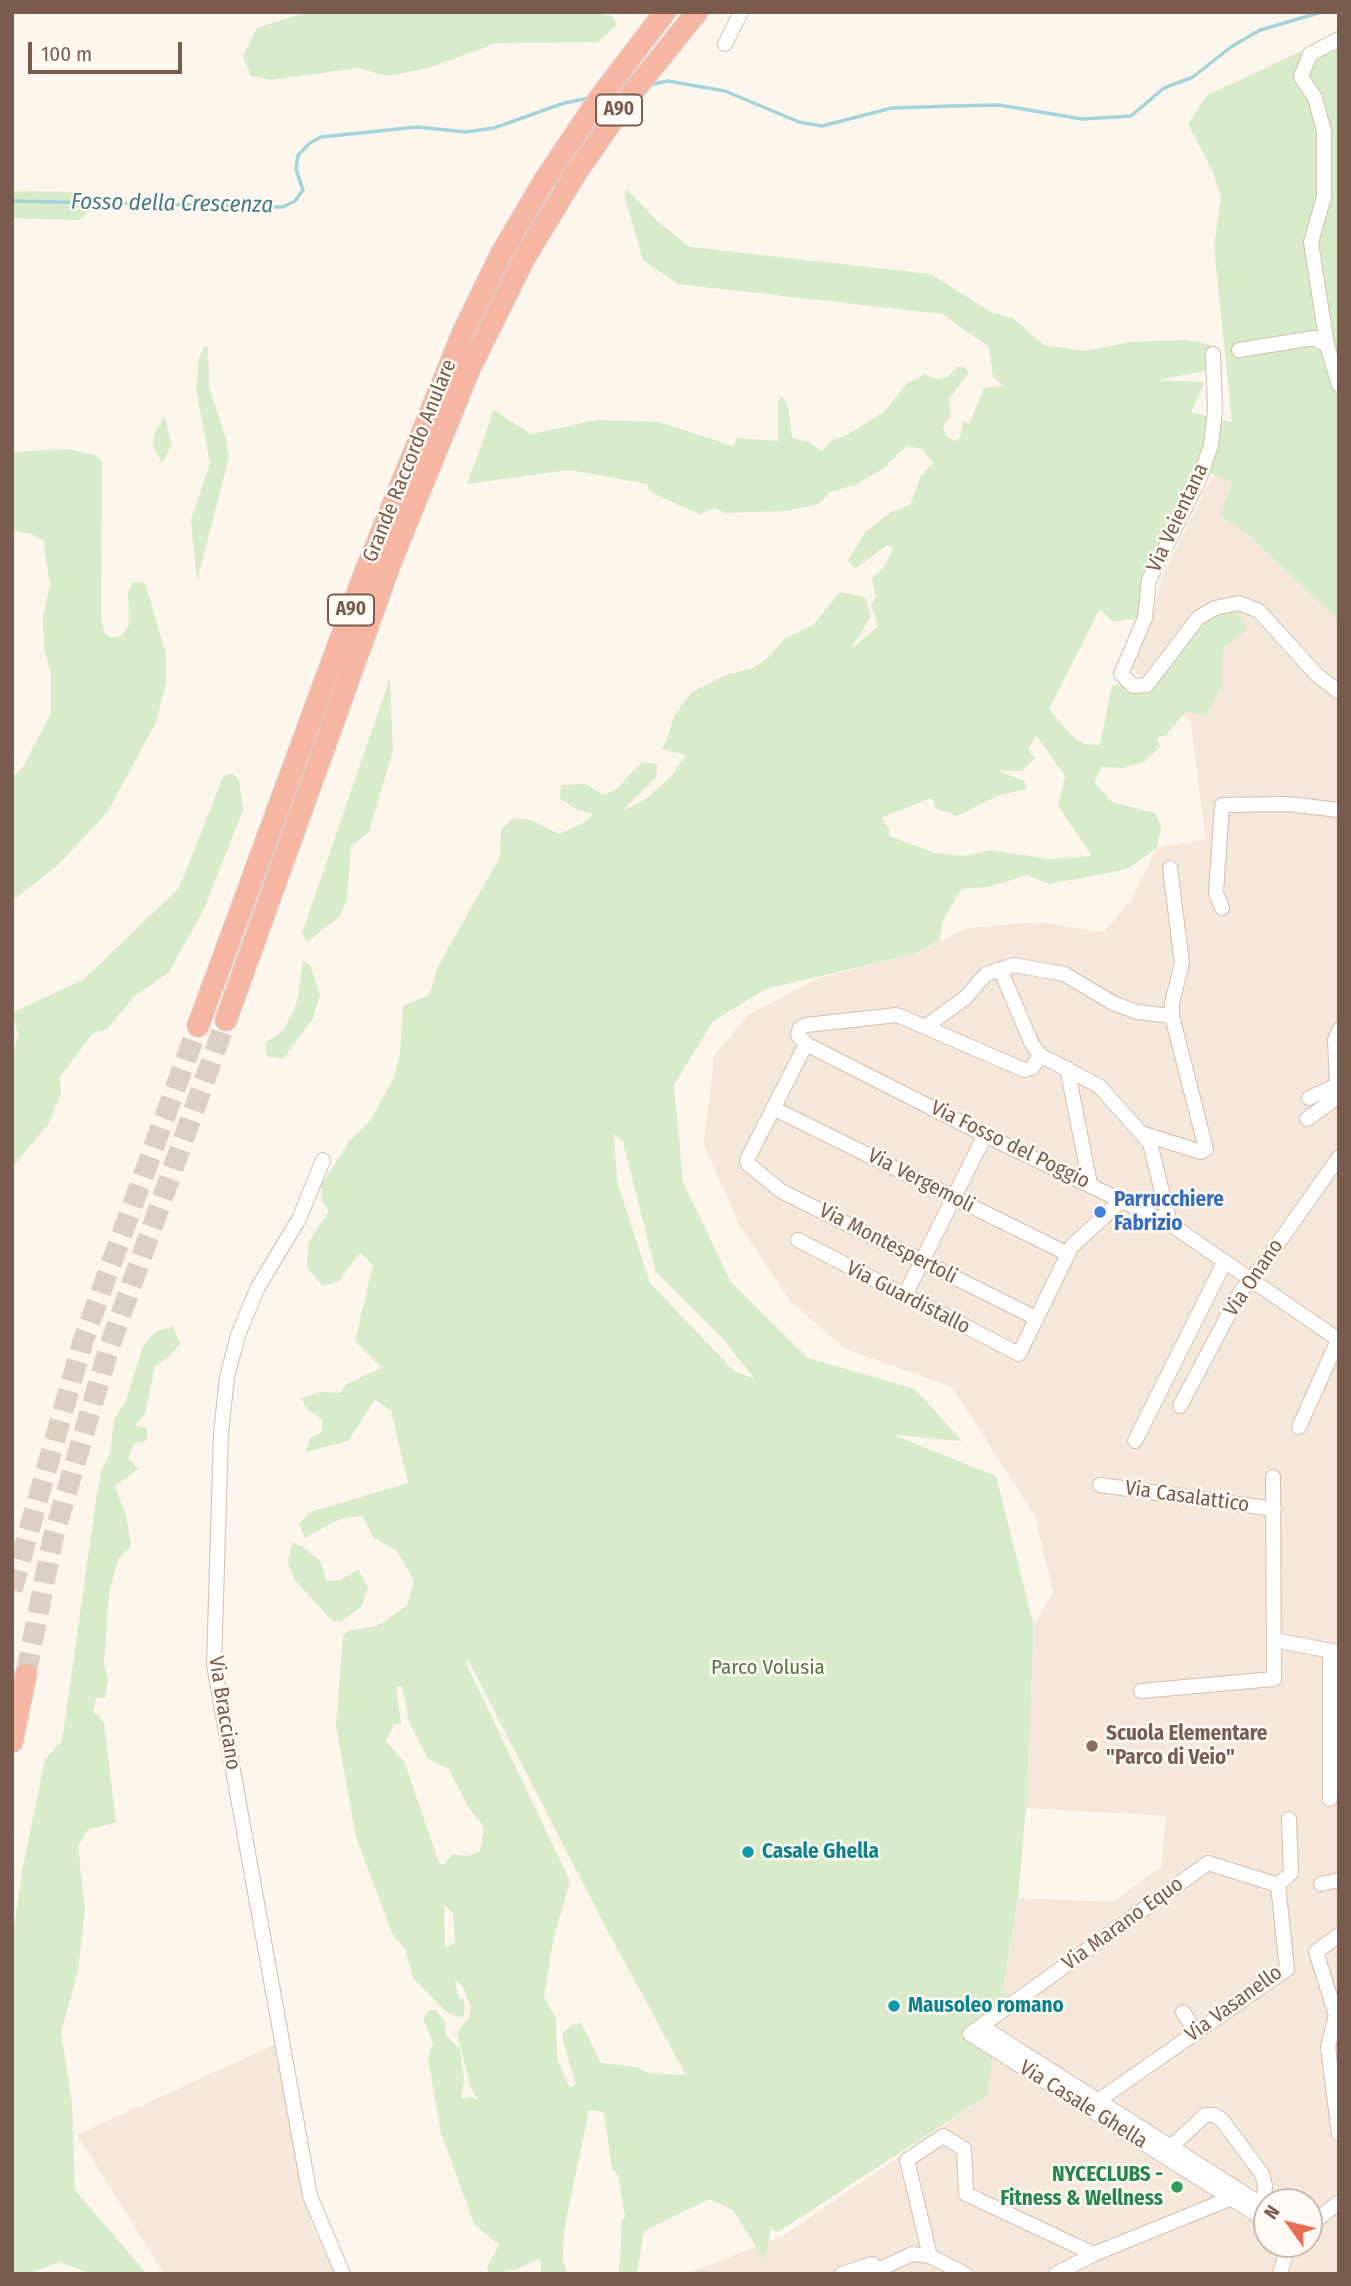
<!DOCTYPE html>
<html>
<head>
<meta charset="utf-8">
<style>
  body { margin:0 }
  #map { position:relative; width:1351px; height:2286px; overflow:hidden; background:#fdf6ec; font-family:"Fira Sans Condensed",sans-serif }
  canvas { display:block }
  .frame { position:absolute; inset:0; border:14px solid #7a5c4d; pointer-events:none }
  .north { position:absolute; left:1253px; top:2188px; width:70px; height:70px; box-sizing:border-box; background:#fffaf3; border:2px solid #cabbb1; border-radius:50%; rotate:304deg; font-size:19px; font-weight:700; line-height:28px; text-align:center; color:#7a5c4d }
  .north::after { content:''; display:block; margin:auto; width:24px; height:32px; background:#e76f51; clip-path:polygon(50% 0,100% 100%,50% 72%,0 100%) }
  .scale { position:absolute; left:28px; top:42px; width:154px; height:32px; box-sizing:border-box; border:4px solid #7a5c4d; border-top:0; padding-left:9px; font-size:21px; line-height:24px; white-space:nowrap; color:#7a5c4d; -webkit-text-stroke:5px #fffaf3; paint-order:stroke }
</style>
</head>
<body>
<div id="map">
<canvas width="1351" height="2286"></canvas>
<div class="frame"></div>
<div class="north">N</div>
<div class="scale">100 m</div>
</div>
<script>
const ctx = document.querySelector('canvas').getContext('2d');
ctx.lineJoin = 'round';
function paint(path, color) { ctx.fillStyle = color; ctx.fill(path, 'evenodd'); }
const toPath = rows => new Path2D(rows.map(r => 'M' + r).join(''));
function stroke(path, color, width, dash) { ctx.strokeStyle = color; ctx.lineWidth = width; ctx.lineCap = dash ? 'butt' : 'round'; ctx.setLineDash(dash || []); ctx.stroke(path); }
function write(font, color, halo, rows, align = 'center') {
  ctx.font = font + ' "Fira Sans Condensed",sans-serif'; ctx.lineWidth = 5; ctx.setLineDash([]); ctx.textBaseline = 'middle'; ctx.strokeStyle = halo; ctx.fillStyle = color; for (const [text, x, y, turn = 0] of rows) {
    ctx.save(); ctx.translate(x, y); ctx.rotate((+turn || 0) * Math.PI / 180); ctx.textAlign = isNaN(turn) ? turn : align; if (halo) ctx.strokeText(text, 0, 0); ctx.fillText(text, 0, 0); ctx.restore();
  }
}
const residential = toPath([
  [1214,472,1232,482,1220,516,1245,532,1339,621,1339,2274,686,2274,781,2237,987,2096,1018,1898,1114,1902,1161,1866,1166,1816,1026,1808,1034,1625,1053,1592,1035,1516,952,1387,846,1349,791,1302,739,1225,704,1144,714,1056,748,1015,818,978,914,954,967,928,1038,922,1104,932,1128,904,1157,848,1206,839,1190,720,1129,666,1150,622,1163,574],
  [1267,2202,1309,2202,1309,2244,1267,2244],
  [276,2044,312,2226,336,2274,164,2274,77,2135]
]);
const green = toPath([
  [307,12,589,12,613,16,617,25,598,42,497,43,428,68,387,76,358,68,270,80,251,76,243,56,257,28],
  [1339,33,1339,621,1245,532,1220,516,1232,482,1199,469,1141,618,1113,622,1100,609,1049,709,1070,734,1084,744,1100,745,1112,685,1143,685,1196,622,1231,602,1247,629,1223,649,1221,688,1206,716,1187,711,1165,736,1157,737,1160,747,1144,762,1123,768,1102,767,1094,782,1112,802,1155,813,1161,826,1157,848,1129,868,1103,874,1049,884,1027,875,989,887,961,889,943,921,939,941,914,954,766,989,713,1021,674,1085,683,1182,731,1282,808,1358,915,1389,962,1441,893,1435,996,1476,1034,1626,1026,1808,1018,1898,1003,1991,1013,2003,1000,2013,987,2096,778,2232,771,2229,765,2261,733,2210,709,2199,644,2231,637,2274,619,2274,622,2220,625,2217,618,2174,612,2169,604,2112,589,2110,564,2231,563,2260,567,2274,541,2274,540,2258,518,2269,489,2274,487,2267,499,2245,474,2224,441,2133,428,2058,433,2043,423,2019,429,2010,436,2010,445,2022,446,2035,460,2049,464,2080,461,2099,470,2097,478,2100,470,2086,457,2033,469,2017,471,2008,464,1989,455,1979,458,1997,463,1999,465,2008,463,2017,456,2017,444,2010,413,1978,405,1949,392,1933,356,1837,336,1726,343,1635,351,1630,377,1626,407,1606,414,1580,397,1551,373,1537,362,1516,340,1519,305,1538,299,1524,310,1512,408,1483,391,1410,375,1400,348,1441,306,1452,310,1438,322,1432,322,1419,307,1409,301,1398,320,1392,340,1393,346,1384,382,1368,355,1341,373,1265,360,1252,339,1281,323,1286,307,1268,308,1243,329,1211,322,1202,321,1185,350,1140,370,1121,394,1077,400,1053,403,1006,429,995,438,966,500,857,501,830,513,818,531,820,559,834,582,824,593,814,578,810,560,799,561,785,585,784,604,795,616,789,642,762,657,764,656,778,621,812,647,798,672,775,686,755,661,749,667,740,674,716,692,692,725,675,751,669,768,658,784,639,813,625,840,592,865,597,871,616,850,650,878,626,871,605,876,597,872,578,885,566,893,547,887,545,855,569,848,560,866,531,890,513,910,505,921,476,933,463,922,449,906,446,883,469,855,485,830,492,819,504,786,511,725,513,714,508,699,514,650,492,647,484,569,470,467,484,494,410,531,434,597,420,659,422,733,446,737,438,778,441,778,401,782,396,788,406,792,438,806,441,822,451,832,440,845,436,884,412,907,383,925,374,936,379,948,377,957,367,964,367,969,373,949,399,951,415,943,427,946,436,954,441,960,438,963,420,969,424,984,388,1003,385,993,377,989,347,942,314,678,284,643,260,625,199,626,188,656,220,690,247,931,274,991,312,1013,318,1044,345,1085,351,1129,342,1187,340,1216,346,1222,362,1205,371,1157,380,1205,382,1191,412,1232,422,1214,246,1221,198,1213,172,1188,124,1206,96],
  [1036,735,1065,776,1058,806,1092,856,1049,859,990,850,965,856,935,853,889,836,889,828,881,818,928,799,933,799,935,808,957,816,1000,795,1027,789,1024,781,998,771,1022,771,1035,758,1028,750],
  [614,1134,623,1142,656,1272,722,1338,755,1379,734,1371,650,1283,617,1181],
  [468,1660,607,1930,686,2075,648,2073,637,2067,601,2063,581,2023,572,2025,563,2033,563,2041,576,2084,570,2088,557,2059,556,2018,544,1997,553,1941,570,1881,466,1663],
  [396,1686,402,1687,409,1722,428,1759,449,1769,467,1805,484,1827,480,1852,466,1856,454,1854,443,1865,439,1862,404,1761,386,1742,394,1725,401,1724],
  [444,1905,453,1913,455,1943,445,1948],
  [12,191,85,192,91,211,79,220,12,218],
  [204,347,208,347,209,387,226,439,229,457,197,582,191,520,210,464,196,389,199,359],
  [164,416,172,444,162,464,153,446,154,435],
  [68,449,95,455,102,461,101,618,104,632,111,638,121,636,129,625,128,592,133,582,145,583,166,653,166,684,156,722,107,813,57,866,12,901,12,777,23,767,51,713,51,675,44,648,43,617,50,585,43,540,31,534,12,531,12,452],
  [390,678,393,750,369,832,351,846,347,899,340,916,307,942,302,933],
  [232,773,239,780,243,810,204,909,169,972,134,997,107,1029,92,1034,60,1077,61,1093,49,1123,12,1168,12,1056,18,1035,12,1013,84,979,179,888,223,777],
  [303,960,310,965,320,995,313,1018,283,1059,267,1056,265,1043,284,1030,297,1003],
  [173,1326,180,1344,168,1358,155,1366,145,1414,135,1425,147,1428,147,1440,134,1444,128,1458,138,1469,115,1486,126,1515,131,1546,118,1560,109,1593,104,1664,108,1680,105,1698,96,1698,93,1711,104,1722,116,1822,88,1830,78,1846,85,1909,78,1971,61,2032,72,2103,75,2190,147,2274,91,2274,60,2262,27,2274,12,2274,12,1941,23,1866,45,1759,62,1741,97,1493,102,1469,110,1454,114,1420,126,1400,143,1346,155,1332],
  [292,1542,303,1547,320,1561,327,1581,340,1580,358,1569,368,1588,361,1607,340,1622,332,1621,294,1579,288,1562]
]);
const stream = toPath([
  [649,85,668,81,725,91,799,122,822,126,892,108,952,106,999,105,1082,119,1131,116,1164,88,1193,77,1231,47,1260,30,1322,12],
  [12,201,283,207,295,201,303,190,296,169,298,155,310,143,321,137,417,127,466,132,494,128,564,103,590,98]
]);
const highwayTunnel = toPath([
  [12,1590,83,1341,198,1026],
  [26,1674,53,1538,109,1348,226,1020]
]);
const minor = toPath([
  [1339,39,1310,54,1301,77,1315,98,1324,131,1324,197,1311,242,1327,345,1339,385],
  [725,44,741,12],
  [1239,350,1314,338,1327,345],
  [1213,354,1215,410,1211,445,1199,480,1149,580,1145,618,1121,674,1133,686,1147,685,1198,618,1215,608,1239,603,1259,611,1317,675,1339,692],
  [1222,908,1216,893,1222,805,1288,804,1339,810],
  [1000,969,1032,1044,1040,1055],
  [1172,1016,1137,1012,1113,1003,1064,974,1014,965,986,974,965,998,925,1027,897,1015,806,1025,800,1028,798,1035,806,1044,985,1135,1170,1224,1339,1340],
  [925,1027,1024,1070,1032,1068,1040,1055,1099,1086,1150,1143,1170,1224],
  [806,1044,747,1160,748,1164,781,1191,1036,1318],
  [1067,1068,1090,1184],
  [1309,1098,1337,1085,1335,1040,1339,1030],
  [773,1108,1068,1254],
  [1307,1119,1339,1096],
  [1144,1134,1201,1152,1206,1149,1172,1016,1172,1003,1182,963,1170,868],
  [323,1160,299,1219,258,1287,238,1335,227,1377,221,1433,214,1665,310,2196,343,2274],
  [798,1240,1019,1354,1072,1246,1121,1201],
  [904,1297,985,1135],
  [1180,1406,1241,1291,1260,1269,1339,1157],
  [1299,1427,1338,1340],
  [1135,1441,1224,1263],
  [1100,1485,1274,1509],
  [1274,1640,1337,1652],
  [1141,1691,1274,1679,1273,1477],
  [1330,1799,1330,1651],
  [1321,1884,1339,1880],
  [1278,1885,1291,1873,1289,1819],
  [1339,1935,1316,1952,1336,2015,1328,2047,1339,2134],
  [1183,2012,1196,2032],
  [981,2026,1267,2208],
  [1089,2107,1287,1969,1278,1885,1208,1863,970,2034,1267,2221],
  [1172,2146,1205,2115,1215,2115,1222,2120,1262,2174,1265,2185,1263,2206],
  [1309,2226,1339,2202],
  [842,2274,872,2264,878,2270,912,2254,930,2256],
  [965,2274,930,2256,907,2160,943,2136,964,2149,966,2194,1094,2254],
  [1056,2274,1094,2254,1239,2195],
  [1280,2274,1289,2244]
]);
const highway = toPath([
  [226,1020,392,559,470,368,524,259,576,173,632,93,697,12],
  [198,1026,364,575,464,330,501,254,544,181,601,96,665,12],
  [12,1742,26,1674]
]);
const markers = [
  [1100,1212,7,"#3f7fe0"],
  [1092,1746,7,"#8d6e63"],
  [748,1852,7,"#0f9aa8"],
  [894,2006,7,"#0f9aa8"],
  [1177,2187,7,"#2e9e5b"]
];
const shields = [
  [619,110,46],
  [351,610,46]
];
const shieldNames = [
  ["A90",619,110],
  ["A90",351,610]
];
const streetNames = [
  ["Grande Raccordo Anulare",410,461,-68],
  ["Via Veientana",1178,518,-65],
  ["Via Fosso del Poggio",1010,1145,26],
  ["Via Vergemoli",921,1181,27],
  ["Via Montespertoli",888,1244,27],
  ["Via Onano",1254,1278,-56],
  ["Via Guardistallo",908,1298,27],
  ["Via Casalattico",1187,1497,8],
  ["Via Bracciano",224,1713,81],
  ["Via Marano Equo",1123,1924,-36],
  ["Via Vasanello",1234,2004,-36],
  ["Via Casale Ghella",1083,2105,32]
];
const shopNames = [
  ["Parrucchiere",1114,1200],
  ["Fabrizio",1114,1224]
];
const parkNames = [
  ["Parco Volusia",768,1668]
];
const educationNames = [
  ["Scuola Elementare",1106,1734],
  ["\"Parco di Veio\"",1106,1758]
];
const cultureNames = [
  ["Casale Ghella",762,1852],
  ["Mausoleo romano",908,2006]
];
const leisureNames = [
  ["NYCECLUBS -",1163,2175],
  ["Fitness & Wellness",1163,2199]
];
const waterNames = [
  ["Fosso della Crescenza",172,204,1]
];
paint(residential, '#f5e8da');
paint(green, '#d8ecc9');
stroke(stream, '#a5d3da', 3.5);
stroke(highwayTunnel, '#dcd0c4', 21, [21, 10]);
stroke(minor, '#d1beb0', 16);
stroke(highway, '#dad1cd', 23);
stroke(minor, '#fff', 14);
stroke(highway, '#f7b7a3', 21);
for (const [x, y, r, color] of markers) { const dot = new Path2D(); dot.arc(x, y, r, 0, 2 * Math.PI); ctx.fillStyle = color; ctx.fill(dot); stroke(dot, '#fffaf3', 2.5); }
for (const [x, y, w] of shields) { const box = new Path2D(); box.roundRect(x - w / 2, y - 15.5, w, 31, 5); ctx.fillStyle = '#fffaf3'; ctx.fill(box); stroke(box, '#7a5c4d', 2); }
write('bold 19px', '#7a5c4d', null, shieldNames);
write('21px', '#7a5c4d', '#fffaf3', streetNames);
write('bold 21px', '#366cbe', '#fffaf3', shopNames, 'left');
write('21px', '#537a41', '#fffaf3', parkNames);
write('bold 21px', '#785e54', '#fffaf3', educationNames, 'left');
write('bold 21px', '#0d838f', '#fffaf3', cultureNames, 'left');
write('bold 21px', '#27864d', '#fffaf3', leisureNames, 'right');
write('italic 23px', '#437c86', '#fffaf3', waterNames);
</script>
</body>
</html>
